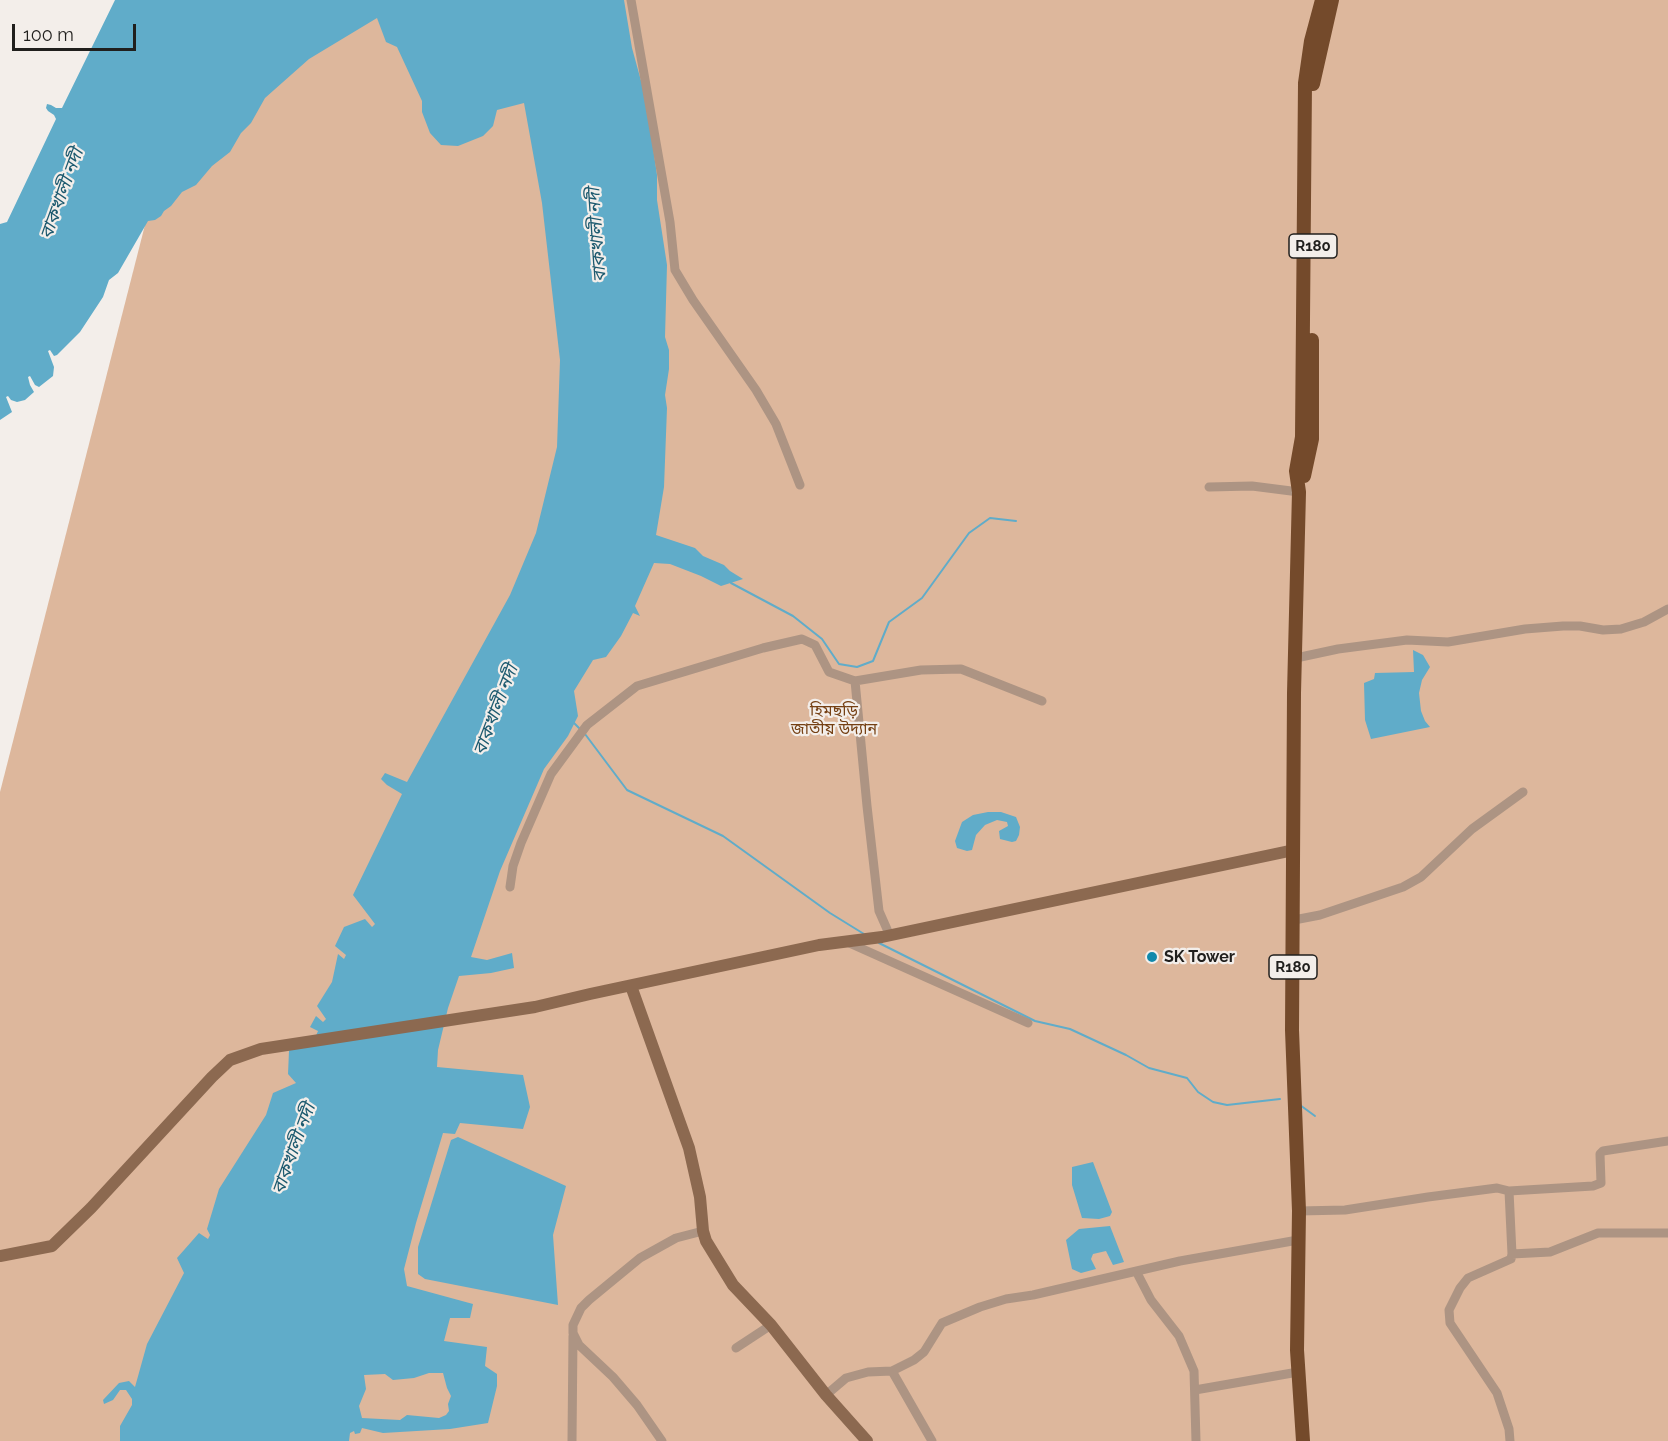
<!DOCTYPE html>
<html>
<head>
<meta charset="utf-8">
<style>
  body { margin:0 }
  #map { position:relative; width:1668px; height:1441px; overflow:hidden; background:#f3eeea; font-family:Raleway,sans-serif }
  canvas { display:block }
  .scale { position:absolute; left:12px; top:24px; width:124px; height:27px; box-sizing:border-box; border:3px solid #201f1d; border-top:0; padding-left:8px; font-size:18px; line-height:21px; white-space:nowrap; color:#201f1d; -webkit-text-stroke:4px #f3eeea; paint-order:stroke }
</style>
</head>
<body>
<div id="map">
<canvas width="1668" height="1441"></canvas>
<div class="scale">100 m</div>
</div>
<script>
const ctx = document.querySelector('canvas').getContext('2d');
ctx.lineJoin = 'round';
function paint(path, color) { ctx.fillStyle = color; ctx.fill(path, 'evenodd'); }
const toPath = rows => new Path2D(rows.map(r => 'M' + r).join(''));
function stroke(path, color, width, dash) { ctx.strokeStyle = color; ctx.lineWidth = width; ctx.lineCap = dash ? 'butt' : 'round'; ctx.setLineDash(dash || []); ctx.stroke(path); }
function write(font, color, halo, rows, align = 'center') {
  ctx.font = font + ' Raleway,"Noto Sans Bengali",sans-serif'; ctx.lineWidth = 4.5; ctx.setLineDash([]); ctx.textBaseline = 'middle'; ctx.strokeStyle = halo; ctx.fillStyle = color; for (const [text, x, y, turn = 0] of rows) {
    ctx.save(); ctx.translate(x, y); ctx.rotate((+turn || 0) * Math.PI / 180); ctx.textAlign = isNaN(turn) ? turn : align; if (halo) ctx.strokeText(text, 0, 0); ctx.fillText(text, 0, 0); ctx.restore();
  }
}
const green = toPath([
  [296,0,1668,0,1668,1441,0,1441,0,792,157,178]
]);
const water = toPath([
  [115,0,624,0,632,48,646,99,657,175,657,200,667,265,665,337,669,350,669,369,665,395,667,408,664,487,656,535,695,548,703,556,724,565,730,571,743,579,721,586,701,576,670,564,654,563,635,606,640,616,633,613,621,636,606,657,593,660,574,691,578,716,568,736,544,769,500,871,471,957,487,960,512,953,514,968,491,973,459,976,448,1008,438,1050,437,1067,523,1075,530,1107,523,1129,460,1123,455,1134,443,1133,416,1223,404,1269,407,1286,473,1304,470,1318,450,1318,444,1341,487,1347,485,1366,497,1374,497,1386,488,1423,450,1429,383,1433,362,1428,360,1433,355,1434,354,1431,350,1433,349,1441,120,1441,120,1426,132,1405,132,1399,126,1390,120,1390,113,1400,104,1404,103,1400,119,1383,129,1381,135,1387,147,1344,184,1273,177,1258,199,1233,208,1239,210,1235,207,1229,219,1189,266,1115,273,1093,296,1083,288,1074,289,1051,294,1040,312,1045,318,1031,310,1027,316,1016,323,1022,326,1019,317,1006,332,982,338,954,344,959,346,955,335,946,344,927,365,919,372,927,375,924,353,895,402,794,387,785,381,779,385,773,407,782,510,595,536,533,557,447,560,360,542,203,524,103,497,110,493,126,483,136,458,146,441,145,430,133,422,112,422,101,397,47,386,42,377,18,309,59,265,98,251,123,241,133,230,152,212,166,196,185,182,192,171,206,164,211,161,216,155,220,148,221,118,273,109,280,103,297,80,332,57,355,54,356,50,350,48,351,54,367,53,376,39,387,35,385,30,376,28,377,30,385,34,392,25,400,17,402,11,400,8,396,6,397,12,412,0,420,0,224,7,222,56,119,54,115,48,111,46,108,47,104,51,105,56,108,62,108],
  [429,1373,443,1373,447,1388,451,1396,448,1404,449,1411,446,1415,439,1418,407,1415,400,1420,362,1418,359,1406,366,1389,364,1375,385,1374,393,1380,414,1378],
  [1413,650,1423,655,1430,667,1422,680,1419,693,1421,711,1425,721,1430,727,1371,739,1365,720,1364,683,1374,679,1375,673,1414,672],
  [988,812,1001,812,1016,817,1020,827,1019,835,1016,841,1012,842,1000,839,999,831,1008,826,1007,822,997,820,985,825,976,835,972,850,967,851,957,848,955,841,962,822,973,815],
  [458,1137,566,1186,553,1235,558,1305,425,1279,418,1274,418,1247,451,1140],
  [1093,1162,1112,1212,1110,1216,1099,1219,1082,1218,1072,1185,1072,1167],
  [1110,1226,1124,1262,1113,1265,1106,1251,1093,1254,1091,1259,1096,1269,1081,1273,1072,1269,1066,1240,1079,1229]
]);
const stream = toPath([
  [731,583,793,616,822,639,839,664,857,667,873,661,889,622,922,598,969,533,990,518,1016,521],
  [572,721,581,730],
  [585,734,627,790,723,836,830,913,864,934],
  [879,943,1035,1021,1070,1029,1126,1055,1149,1068,1187,1078,1198,1092,1213,1102,1227,1105,1280,1099],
  [1300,1105,1315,1116]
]);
const street = toPath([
  [631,0,670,222,675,270,693,300,756,390,776,424,800,485],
  [1209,487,1252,486,1299,492],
  [1296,658,1338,649,1407,640,1448,642,1525,629,1563,626,1580,626,1603,630,1621,629,1644,622,1668,609],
  [855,681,867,806,879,911,890,936],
  [510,887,513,866,521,843,551,774,587,725,637,686,763,648,802,639,815,645,829,672,855,681,921,670,961,669,1042,701],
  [1294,920,1320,915,1403,887,1421,877,1472,829,1523,792],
  [847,942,1028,1023],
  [1509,1191,1512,1254,1511,1259,1468,1278,1460,1288,1449,1310,1450,1323,1497,1393,1509,1429,1510,1441],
  [1299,1211,1345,1210,1428,1197,1497,1188,1509,1191,1593,1186,1601,1183,1600,1154,1603,1151,1668,1141],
  [1512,1254,1550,1252,1598,1233,1668,1233],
  [1136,1271,1151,1300,1179,1336,1194,1371,1196,1441],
  [736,1348,771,1325],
  [892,1371,932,1441],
  [1195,1390,1298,1372],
  [826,1395,846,1378,868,1372,892,1371,914,1360,924,1352,942,1323,980,1307,1006,1299,1033,1295,1180,1261,1298,1240],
  [572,1441,573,1336],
  [662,1441,637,1405,613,1377,579,1345,573,1333,573,1325,581,1308,589,1300,640,1258,676,1238,703,1231]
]);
const secondary = toPath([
  [631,986,689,1148,700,1197,703,1231,706,1241,733,1285,771,1325,826,1395,867,1441],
  [0,1256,52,1246,91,1208,212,1077,230,1060,261,1049,535,1007,590,994,819,945,882,937,1294,850]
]);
const primary = toPath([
  [1313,84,1332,0],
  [1304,476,1312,439,1312,340],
  [1303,1441,1297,1350,1299,1211,1292,1030,1294,693,1299,492,1296,471,1302,437,1305,83,1311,41,1322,0]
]);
const markers = [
  [1152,957,6,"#1089ac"]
];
const shields = [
  [1313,246,48],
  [1293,967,48]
];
const shieldNames = [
  ["R180",1313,246],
  ["R180",1293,967]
];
const parkNames = [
  ["হিমছড়ি",834,711],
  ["জাতীয় উদ্যান",834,729]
];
const poiNames = [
  ["SK Tower",1164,957]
];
const waterNames = [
  ["বাকখালী নদী",62,194,-70],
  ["বাকখালী নদী",597,235,-94],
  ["বাকখালী নদী",496,710,-69],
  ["বাকখালী নদী",294,1149,-70]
];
paint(green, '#ddb79c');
paint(water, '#60acc9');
stroke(stream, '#60acc9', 2);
stroke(street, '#ad9483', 9);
stroke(secondary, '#8c6950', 12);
stroke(primary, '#744a2b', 14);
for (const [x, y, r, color] of markers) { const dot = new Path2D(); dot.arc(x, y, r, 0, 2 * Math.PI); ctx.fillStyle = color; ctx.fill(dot); stroke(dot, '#f3eeea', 2); }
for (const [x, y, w] of shields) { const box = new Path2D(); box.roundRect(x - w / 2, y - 12, w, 24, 4.5); ctx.fillStyle = '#f3eeea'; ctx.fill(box); stroke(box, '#201f1d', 1.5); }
write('bold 15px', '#201f1d', null, shieldNames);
write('16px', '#754014', '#f3eeea', parkNames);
write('bold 16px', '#201f1d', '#f3eeea', poiNames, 'left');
write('italic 18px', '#1d5a6f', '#f3eeea', waterNames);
</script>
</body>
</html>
